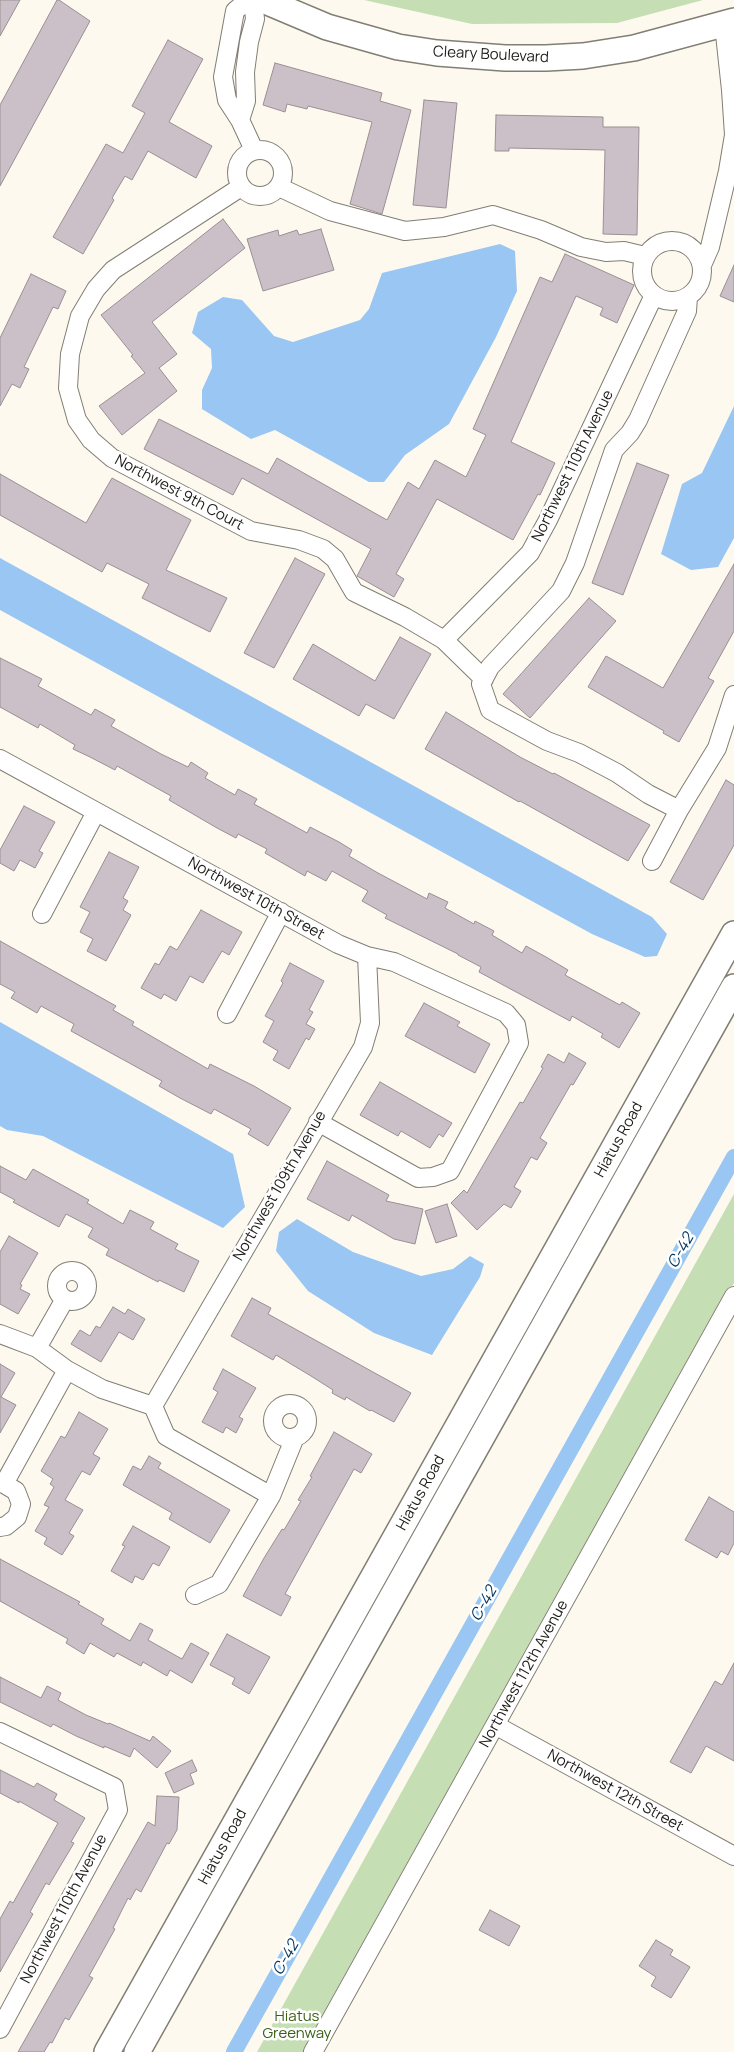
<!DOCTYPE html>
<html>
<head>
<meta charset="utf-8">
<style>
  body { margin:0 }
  canvas { display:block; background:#fdf9ee }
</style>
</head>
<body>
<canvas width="734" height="2052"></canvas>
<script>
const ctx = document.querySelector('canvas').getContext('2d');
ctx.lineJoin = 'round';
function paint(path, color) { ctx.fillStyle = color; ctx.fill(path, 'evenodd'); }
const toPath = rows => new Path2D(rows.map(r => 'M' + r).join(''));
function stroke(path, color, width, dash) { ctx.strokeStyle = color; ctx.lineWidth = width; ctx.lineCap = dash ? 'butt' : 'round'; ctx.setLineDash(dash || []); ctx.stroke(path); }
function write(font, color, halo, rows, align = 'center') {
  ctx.font = font + ' Manrope,sans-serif'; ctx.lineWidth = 5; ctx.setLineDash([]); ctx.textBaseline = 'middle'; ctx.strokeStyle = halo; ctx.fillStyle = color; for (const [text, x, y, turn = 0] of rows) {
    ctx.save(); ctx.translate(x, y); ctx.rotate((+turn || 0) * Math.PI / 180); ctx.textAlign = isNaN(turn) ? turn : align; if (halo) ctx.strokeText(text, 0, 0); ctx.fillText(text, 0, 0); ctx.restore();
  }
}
const green = toPath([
  [364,0,703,0,617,23,472,24],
  [734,1194,734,1283,308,2052,257,2052]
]);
const water = toPath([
  [500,244,515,251,517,291,496,337,449,424,405,455,384,482,369,482,275,430,251,439,202,409,202,390,212,368,211,349,192,333,198,312,223,297,242,300,274,336,293,342,360,320,369,309,382,273],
  [734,406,734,538,718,567,691,570,661,554,682,484,702,473],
  [0,558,652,917,667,934,657,956,645,957,592,934,0,610],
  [0,1022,233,1154,245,1207,223,1228,43,1136,7,1130,0,1126],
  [297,1219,353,1252,421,1276,453,1269,470,1256,484,1264,480,1277,432,1355,374,1333,308,1291,276,1251,279,1232]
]);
const canal = toPath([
  [234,2052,734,1157]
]);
const building = toPath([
  [0,0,20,0,0,36,0,0],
  [57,0,59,0,90,21,0,186,0,105,57,0],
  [168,40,203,59,169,122,212,146,196,178,148,151,132,180,125,176,112,198,114,200,83,254,53,237,106,144,123,153,145,113,132,106,168,40],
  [275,63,382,93,380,101,411,110,382,214,350,204,372,122,308,106,307,109,287,104,285,112,263,105,275,63],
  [424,100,457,103,446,208,413,205,424,100],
  [496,115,603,117,603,127,639,127,637,235,603,234,605,150,509,148,509,151,495,151,496,115],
  [223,219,245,248,152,322,177,354,159,368,177,391,122,435,99,406,145,373,131,356,133,355,101,315,223,219],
  [321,229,334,270,263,291,247,239,278,230,279,236,297,230,299,235,321,229],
  [565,254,634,285,617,323,600,315,603,308,576,296,540,376,511,442,555,463,540,495,538,494,513,540,437,499,396,574,404,579,394,597,357,576,371,549,242,478,233,495,144,449,159,419,268,474,277,458,387,520,408,482,419,489,435,460,466,477,486,435,473,429,540,277,552,282,565,254],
  [734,265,734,302,720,296,734,265],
  [31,274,66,291,58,309,53,307,24,367,29,369,20,388,12,384,0,406,0,338,31,274],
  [637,463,669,475,623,595,592,583,637,463],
  [0,474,86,523,112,478,191,520,166,570,227,598,210,632,142,598,149,584,107,563,102,572,0,515,0,474],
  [295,558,325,574,274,668,244,653,295,558],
  [734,564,734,631,708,678,714,681,679,742,663,733,664,731,588,687,606,656,663,688,734,564],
  [589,598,616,621,530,718,503,694,589,598],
  [400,637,431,654,394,719,366,704,359,716,293,679,313,644,375,681,400,637],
  [0,658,42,679,38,686,91,715,95,709,115,720,111,726,161,754,188,767,191,762,208,773,205,778,235,795,238,789,257,799,254,804,307,833,310,827,339,842,352,850,349,856,378,873,427,899,429,893,448,902,445,908,474,924,475,921,494,931,492,935,522,953,526,946,546,957,568,970,565,975,620,1005,622,1002,640,1013,619,1048,601,1037,603,1034,572,1016,570,1021,479,972,481,967,458,955,458,954,385,918,387,915,362,901,368,891,332,871,326,881,307,871,305,876,265,853,267,849,238,834,236,838,217,828,169,800,171,796,117,766,115,770,90,757,73,749,75,745,40,724,38,728,0,707,0,658],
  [446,712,520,757,553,774,554,773,650,825,628,861,520,801,519,802,425,749,446,712],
  [726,780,734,785,734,845,703,900,670,882,726,780],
  [24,806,55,822,39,851,43,853,35,868,20,860,14,871,0,863,0,850,24,806],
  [109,852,139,867,123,898,128,901,123,910,131,915,106,961,87,951,93,939,80,932,90,912,80,907,109,852],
  [201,910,242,932,229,955,222,951,203,983,190,976,176,1001,164,994,161,999,141,988,155,963,159,965,170,946,177,950,201,910],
  [0,941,116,1006,113,1010,134,1022,132,1025,208,1069,210,1064,254,1086,291,1108,268,1146,248,1134,251,1129,214,1109,211,1114,180,1098,159,1086,162,1081,71,1031,74,1024,41,1006,37,1013,11,998,15,992,0,984,0,941],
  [290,963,324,981,309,1010,313,1012,306,1024,315,1029,309,1040,306,1038,289,1069,273,1060,278,1051,263,1042,274,1021,265,1016,283,983,281,981,290,963],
  [424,1003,460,1022,457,1026,490,1044,475,1073,405,1036,424,1003],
  [569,1053,586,1063,573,1085,571,1084,540,1138,547,1143,537,1160,531,1157,514,1187,521,1191,511,1208,504,1204,477,1230,451,1203,464,1190,467,1193,520,1102,523,1103,543,1068,541,1067,548,1054,564,1063,569,1053],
  [380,1082,452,1123,443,1137,439,1134,430,1148,401,1131,398,1136,360,1115,380,1082],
  [327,1161,389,1195,386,1201,423,1209,415,1244,394,1239,352,1215,349,1221,307,1199,327,1161],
  [0,1166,26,1180,33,1169,89,1200,87,1203,123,1224,130,1210,154,1222,150,1229,178,1244,175,1249,199,1261,184,1292,159,1280,158,1282,106,1255,109,1249,88,1237,93,1228,66,1214,59,1227,13,1202,15,1200,0,1192,0,1166],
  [447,1204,457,1236,436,1243,425,1211,447,1204],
  [9,1236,38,1253,20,1284,22,1285,20,1289,30,1294,18,1314,0,1304,0,1252,9,1236],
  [252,1298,271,1308,268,1314,411,1393,394,1422,371,1410,370,1411,346,1397,345,1400,332,1393,333,1390,311,1376,276,1355,273,1360,231,1336,252,1298],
  [113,1307,125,1314,128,1309,145,1319,133,1340,119,1332,101,1362,71,1344,80,1330,90,1336,96,1326,100,1328,113,1307],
  [0,1364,15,1373,1,1397,16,1405,0,1433,0,1364],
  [223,1369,256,1388,239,1417,243,1419,236,1433,226,1427,223,1433,202,1422,218,1392,213,1389,223,1369],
  [79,1412,108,1429,93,1454,100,1458,90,1475,82,1471,65,1500,83,1510,69,1533,74,1536,62,1555,44,1544,47,1538,35,1531,49,1507,44,1505,54,1487,50,1484,53,1479,41,1471,61,1436,65,1438,79,1412],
  [334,1432,372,1454,361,1473,354,1469,285,1594,291,1597,281,1616,243,1596,264,1558,282,1529,284,1530,301,1501,298,1500,312,1477,310,1476,334,1432],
  [149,1456,161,1463,158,1468,230,1510,210,1543,169,1519,172,1513,123,1485,133,1466,141,1470,149,1456],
  [709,1497,734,1512,734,1543,728,1555,721,1551,717,1558,685,1540,709,1497],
  [133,1526,170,1547,159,1566,153,1563,143,1580,135,1576,132,1583,111,1571,125,1546,122,1545,133,1526],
  [0,1559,80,1602,78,1604,104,1619,101,1624,130,1641,140,1623,153,1630,148,1640,182,1659,191,1643,209,1653,192,1683,170,1670,167,1676,143,1662,141,1666,117,1653,114,1657,90,1643,84,1654,66,1643,68,1639,0,1601,0,1559],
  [227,1634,270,1657,249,1694,232,1684,235,1678,210,1665,227,1634],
  [734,1663,734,1761,706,1746,691,1773,670,1762,715,1681,722,1685,734,1663],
  [0,1677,41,1698,47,1686,61,1693,58,1700,86,1715,108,1724,109,1723,150,1741,153,1736,171,1751,157,1768,134,1748,130,1757,104,1746,104,1748,76,1736,53,1724,51,1727,0,1702,0,1677],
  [192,1760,197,1771,190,1774,194,1784,174,1793,165,1773,192,1760],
  [0,1770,34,1787,37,1783,57,1794,54,1800,85,1818,71,1842,74,1843,49,1885,46,1883,30,1912,33,1914,0,1972,0,1919,10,1901,13,1903,58,1823,19,1801,19,1803,0,1793,0,1770],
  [157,1796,179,1797,177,1830,169,1844,167,1843,141,1892,136,1889,130,1900,128,1898,113,1928,115,1929,89,1976,93,1978,69,2020,65,2018,52,2043,50,2042,44,2052,18,2052,148,1822,155,1826,157,1796],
  [490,1910,520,1926,509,1946,479,1930,490,1910],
  [656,1940,673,1950,670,1955,690,1967,671,1998,651,1986,656,1977,639,1966,656,1940]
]);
const street = toPath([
  [248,0,235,11,223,77,227,100,240,120,254,150],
  [240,120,246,101,245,72,249,42,255,19,253,0],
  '237 173a23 23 0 1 1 46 0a23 23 0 1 1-46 0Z',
  [241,187,113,270,96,289,80,316,70,354,68,388,77,420,91,440,112,458,251,531,299,540,323,549,335,559,354,592,405,617,444,640,484,679],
  [279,187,330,211,405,231,444,227,493,215,541,230,581,247,606,252,624,251,645,256],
  '642 271a30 30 0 1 1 60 0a30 30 0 1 1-60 0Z',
  [702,265,710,247,728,171,734,135,731,90,724,25],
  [444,640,530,553,548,520,654,295],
  [0,759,338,944,367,956,394,962,506,1013,516,1025,519,1043,450,1171,433,1177,418,1178,318,1122],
  [679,810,648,794,617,773,579,753,547,741,490,710,481,684,490,667,561,591,575,563,614,450,630,433,638,420,687,311,688,297],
  [652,861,679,810,717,748,734,695],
  [42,914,96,812],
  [227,1014,281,912],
  '57 1286a15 15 0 1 1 30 0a15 15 0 1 1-30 0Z',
  [0,1334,37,1348,67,1370,102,1389,153,1406,166,1436,271,1496],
  [37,1348,65,1299],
  '273 1421a17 17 0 1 1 34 0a17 17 0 1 1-34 0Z',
  [153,1406,363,1047,370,1023,367,956],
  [0,1483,4,1484,16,1491,21,1504,17,1517,6,1526,0,1527],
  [4,1484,67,1370],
  [195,1595,219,1584,271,1496,295,1437],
  [495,1725,734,1856],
  [0,1732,114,1787,118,1810,0,2029],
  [313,2052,734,1296]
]);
const secondary = toPath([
  [263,0,327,27,398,47,437,53,505,58,546,58,583,56,634,48,734,21],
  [107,2052,734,934],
  [137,2052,734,987]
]);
const streetNames = [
  ["Cleary Boulevard",491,55,3],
  ["Northwest 110th Avenue",573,466,-64],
  ["Northwest 9th Court",179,493,28],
  ["Northwest 10th Street",256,899,29],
  ["Hiatus Road",619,1140,-61],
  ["Northwest 109th Avenue",280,1186,-60],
  ["Hiatus Road",421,1493,-61],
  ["Northwest 112th Avenue",524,1674,-61],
  ["Northwest 12th Street",615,1791,29],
  ["Hiatus Road",223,1847,-61],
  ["Northwest 110th Avenue",64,1909,-62]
];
const parkNames = [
  ["Hiatus",297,2017],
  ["Greenway",297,2034]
];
const waterNames = [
  ["C-42",681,1251,-61],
  ["C-42",484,1604,-61],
  ["C-42",286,1958,-61]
];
paint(green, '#c6deb4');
paint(water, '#99c6f2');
stroke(canal, '#99c6f2', 16);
paint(building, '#cbc0c7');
stroke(building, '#998f95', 1);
stroke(street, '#827e74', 20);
stroke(secondary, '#827e74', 28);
stroke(street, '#fff', 18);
stroke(secondary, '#fff', 25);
write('15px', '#1d1c18', '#fff', streetNames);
write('15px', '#3c6017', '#fff', parkNames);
write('italic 16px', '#03375f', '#fff', waterNames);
</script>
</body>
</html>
